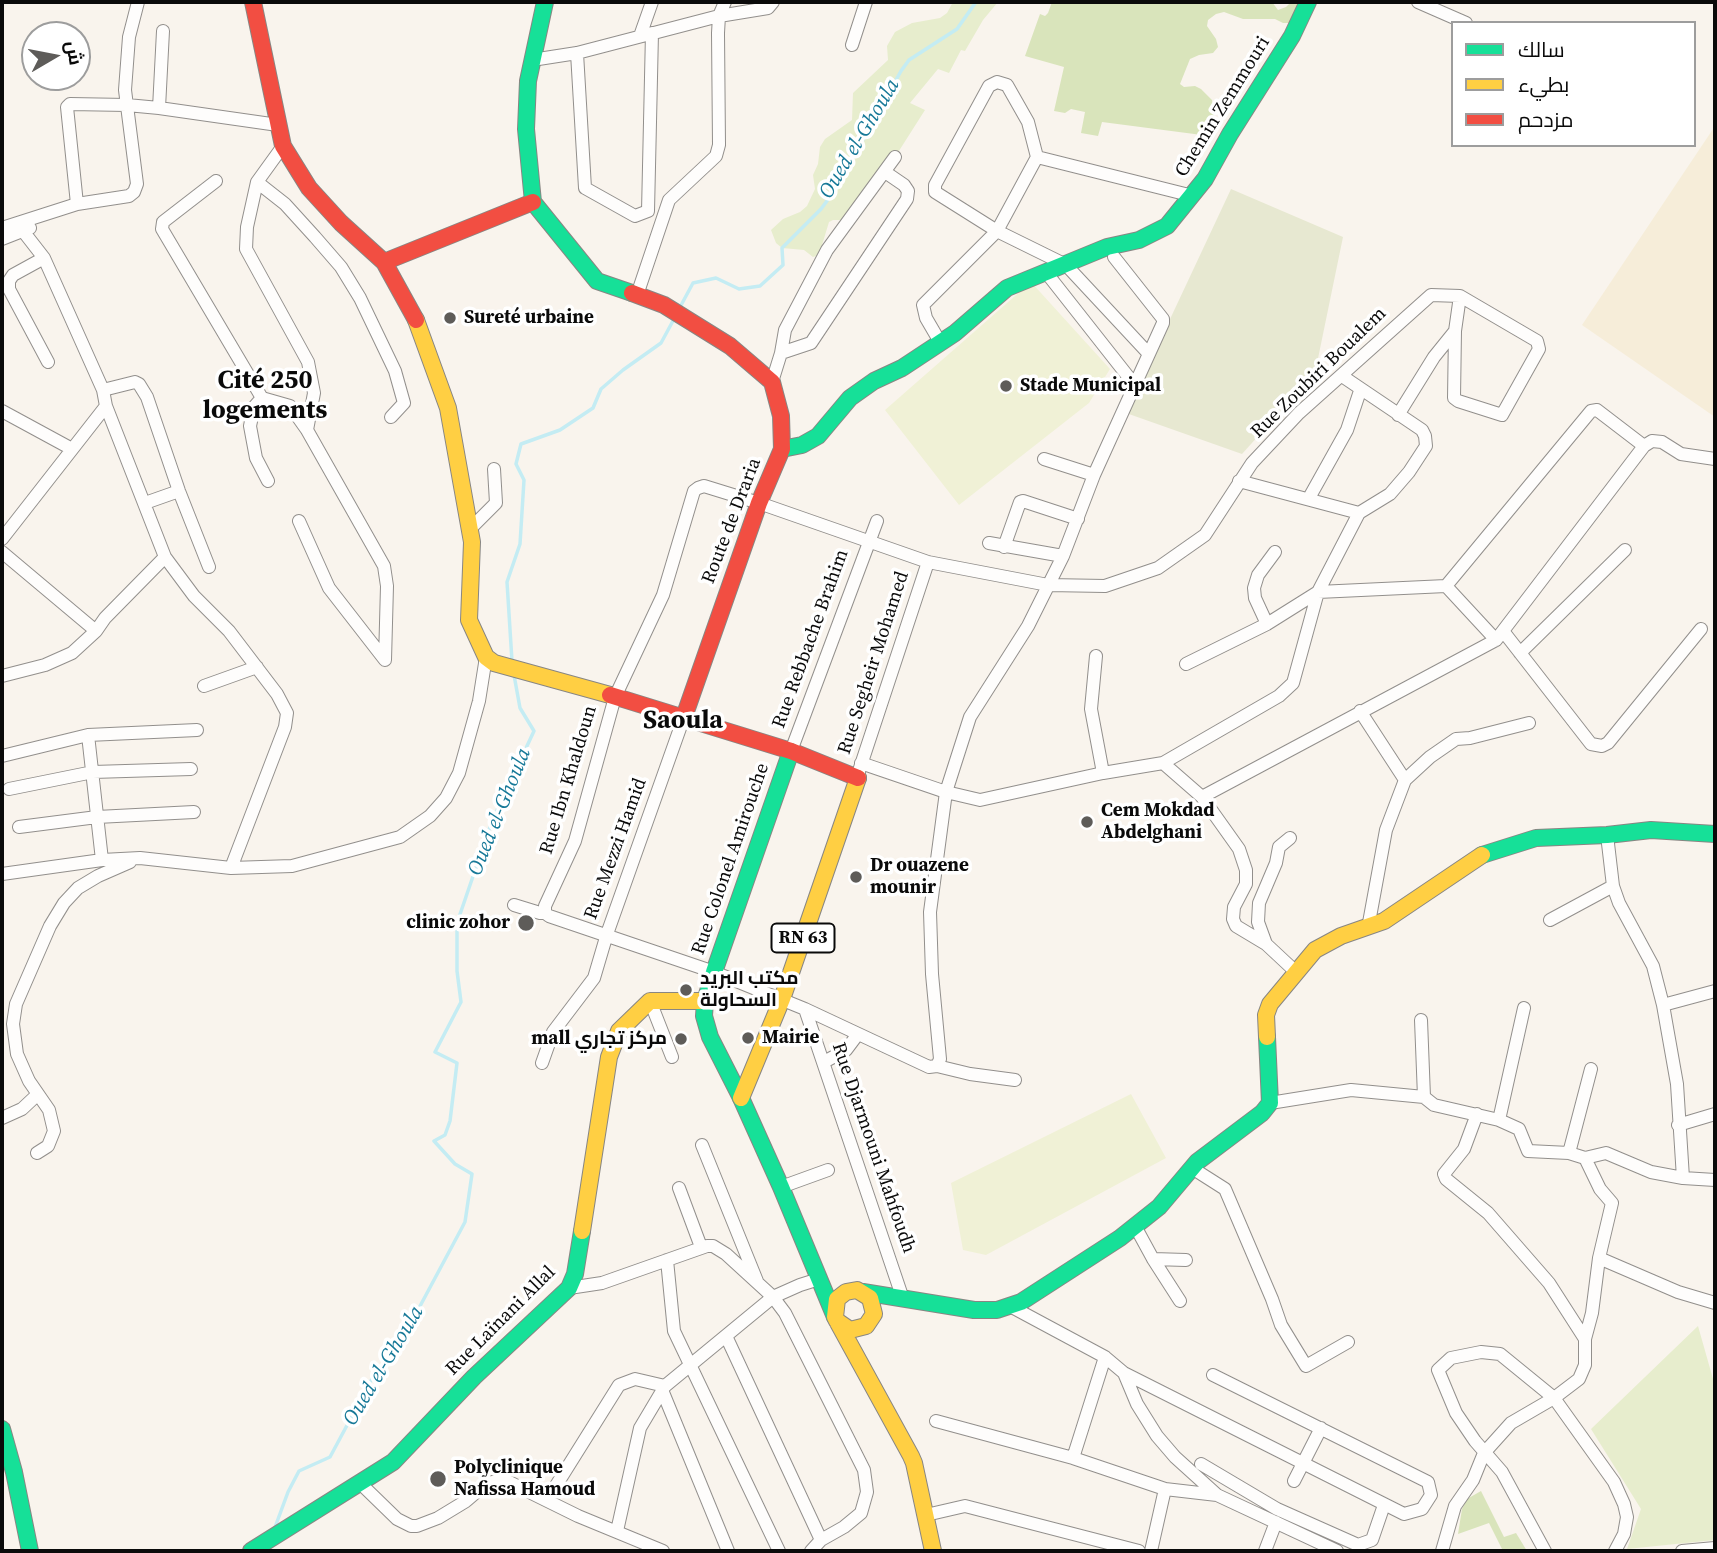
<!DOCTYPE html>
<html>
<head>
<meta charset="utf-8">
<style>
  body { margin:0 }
  #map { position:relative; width:1717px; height:1553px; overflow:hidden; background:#f9f4ed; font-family:"Source Serif 4",Cairo,serif }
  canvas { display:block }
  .frame { position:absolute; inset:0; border:4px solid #0a0a0a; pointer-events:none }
  .legend { position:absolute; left:1451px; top:21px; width:245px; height:126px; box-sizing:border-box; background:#fff; border:2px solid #9d9d9d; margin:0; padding:9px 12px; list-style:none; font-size:21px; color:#0a0a0a }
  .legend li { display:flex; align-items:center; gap:14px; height:35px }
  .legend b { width:35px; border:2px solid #9d9d9d }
  .north { position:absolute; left:21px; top:21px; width:70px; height:70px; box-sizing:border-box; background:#fff; border:2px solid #9d9d9d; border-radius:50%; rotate:80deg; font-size:19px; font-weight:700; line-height:28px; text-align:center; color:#0a0a0a }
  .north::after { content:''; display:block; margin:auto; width:24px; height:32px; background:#5e5c59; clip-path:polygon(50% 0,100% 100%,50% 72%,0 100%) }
</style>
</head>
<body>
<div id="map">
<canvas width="1717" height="1553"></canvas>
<div class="frame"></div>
<ul class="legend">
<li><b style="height:9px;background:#16e098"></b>سالك</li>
<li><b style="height:9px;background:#ffcf43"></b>بطيء</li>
<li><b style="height:9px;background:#f24e42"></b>مزدحم</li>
</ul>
<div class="north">ش</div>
</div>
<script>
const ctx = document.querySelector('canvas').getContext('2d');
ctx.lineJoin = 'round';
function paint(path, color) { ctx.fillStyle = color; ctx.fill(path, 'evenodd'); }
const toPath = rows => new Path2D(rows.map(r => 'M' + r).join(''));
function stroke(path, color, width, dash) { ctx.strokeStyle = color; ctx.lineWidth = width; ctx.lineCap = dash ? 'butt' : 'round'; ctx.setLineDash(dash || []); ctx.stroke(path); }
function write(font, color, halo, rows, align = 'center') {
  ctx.font = font + ' "Source Serif 4",Cairo,serif'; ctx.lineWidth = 7; ctx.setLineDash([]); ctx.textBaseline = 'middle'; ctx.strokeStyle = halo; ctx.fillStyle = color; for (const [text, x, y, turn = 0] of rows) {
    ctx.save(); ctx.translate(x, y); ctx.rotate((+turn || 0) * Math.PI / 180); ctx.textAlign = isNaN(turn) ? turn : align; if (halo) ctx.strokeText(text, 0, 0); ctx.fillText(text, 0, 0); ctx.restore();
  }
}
const farmland = toPath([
  [1715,126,1715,417,1582,325]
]);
const green = toPath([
  [953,2,998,2,983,20,965,51,961,50,949,73,938,69,910,103,925,110,855,220,833,220,829,222,819,255,813,257,804,250,782,248,776,243,771,230,783,219,800,212,807,206,815,189,813,175,818,164,820,147,825,139,852,120,853,93,888,60,887,46,895,32,912,23,940,18,947,13],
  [1698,1326,1715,1386,1715,1540,1627,1549,1641,1509,1591,1429]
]);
const forest = toPath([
  [1052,2,1272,2,1278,10,1286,7,1291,2,1303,2,1291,23,1283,23,1275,19,1243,19,1224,12,1216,14,1208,20,1207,26,1216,39,1218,47,1213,53,1199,55,1190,59,1180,84,1184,87,1195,86,1201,89,1212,100,1214,118,1209,146,1201,144,1202,135,1102,122,1098,136,1081,133,1085,112,1071,109,1065,113,1054,111,1064,67,1025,56,1040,14,1045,16,1048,13],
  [1481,1491,1504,1537,1516,1533,1527,1551,1503,1551,1489,1523,1458,1534,1462,1509,1467,1499]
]);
const cemetery = toPath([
  [1231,189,1343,237,1315,373,1242,454,1126,413]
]);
const pitch = toPath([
  [1031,282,1110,369,1089,403,959,505,885,410],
  [1131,1094,1166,1158,986,1255,963,1250,951,1183]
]);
const stream = toPath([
  [679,309,693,283,716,278,739,289,760,286,783,265,782,248,821,209,835,190,901,71,909,60,957,29,976,2],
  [512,661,507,582,520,544,524,480,516,464,521,444,560,430,593,408,601,389,623,370,661,343,674,319],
  [274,1530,288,1492,299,1471,330,1457,373,1377,396,1351,465,1222,472,1174,455,1164,434,1141,445,1135,450,1121,457,1063,435,1052,461,1002,457,971,457,923,492,821,534,731,520,708,514,675]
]);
const street = toPath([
  [1418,2,1466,23],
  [640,36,652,2],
  [852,45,866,2],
  [577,53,585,188,635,216,648,211,652,33],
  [532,60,577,53,719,16,768,8,773,2],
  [159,108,163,31],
  [283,146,257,182,247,227,246,249,308,362,314,393,307,430],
  [216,181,163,222,162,229,262,398,290,406,307,430,384,566,387,586,385,660,329,588,299,521],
  [257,182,285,204,315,237,341,267,360,298,395,371,404,403,391,417],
  [77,204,67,107,70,104,127,105,159,108,278,125],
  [2,228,77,204,129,196,134,192,137,184,125,90,129,37,138,2],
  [23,231,44,258,103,390,106,406,165,557,194,596,229,631,277,694,287,713,285,727,231,868],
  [2,239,30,228],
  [44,258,13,275,9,281,9,289,48,362],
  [1045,271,1134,384],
  [637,295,669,200,716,156,719,145,718,33,719,16,725,2],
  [940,342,926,318,923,305,997,231,1037,157],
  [781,353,811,343,907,199,908,191,904,185,885,172],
  [1148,353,1066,265,997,231,935,192,935,185,989,86,997,82,1007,85,1028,122,1037,157,1193,196],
  [772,382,781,353,785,330,827,250,895,157],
  [103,390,135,382,139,384,147,397,179,491,209,567],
  [262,398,254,407,250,426,256,458,268,481],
  [2,411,72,449],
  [1398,415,1434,357,1455,331],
  [1644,446,1597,410,1591,411,1446,586,1318,592,1293,683,1279,696,1163,763,1202,797,1496,640,1644,446,1652,441,1662,442,1681,454,1715,459],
  [1044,459,1094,475],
  [1239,481,1359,513],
  [1309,498,1347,430,1360,391],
  [145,503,179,491],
  [470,529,496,503,494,469],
  [2,539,106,406],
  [989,543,1063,556],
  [1004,547,1020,502,1023,501,1078,519],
  [2,552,96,631],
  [1446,586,1496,640],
  [1267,624,1255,598,1254,588,1258,575,1275,552],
  [1503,631,1591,744,1602,746,1608,743,1701,629],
  [1520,653,1625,550],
  [1096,656,1091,709,1103,773],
  [1186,664,1267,624,1318,592,1359,513,1390,494,1409,472,1426,446,1425,436,1422,430,1342,376],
  [2,676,45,665,72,653,96,631,105,618,165,557],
  [204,686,257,667],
  [1360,711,1405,780,1386,830,1368,928],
  [88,735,102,860],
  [791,751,877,521],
  [2,756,88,735,197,730],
  [861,763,946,792,980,800,1103,773,1163,763],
  [859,771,928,562],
  [1405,780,1430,757,1456,739,1470,738,1529,723],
  [9,789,93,772,191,769],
  [1202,797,1239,849,1246,870,1246,884,1234,907,1233,919,1236,926,1266,944,1296,972],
  [19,827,97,817,194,812],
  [1607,835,1613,886,1619,903,1653,966,1663,1005,1677,1084,1683,1178],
  [2,874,102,860,140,858,231,868,292,866,400,837,430,816,446,798,459,773,479,701,486,657],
  [514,905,540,913,545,913,549,916,714,972,805,1009,929,1067,937,1066,940,1059,932,974,930,912,946,792,970,717,1028,626,1063,556,1094,475,1163,323,1163,319,1114,257],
  [545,913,545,906,575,841,615,697,663,595,694,491,698,488,704,486,759,503,928,562,1048,585,1105,586,1158,568,1205,535,1252,463,1299,413,1431,295,1460,296,1455,331,1454,398,1458,401,1502,415,1539,349,1537,341,1460,296],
  [1550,920,1613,886],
  [1266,944,1258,922,1259,903,1276,863,1279,847,1290,838],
  [650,1001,672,1057],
  [1663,1005,1715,991],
  [805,1009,903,1299],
  [1421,1020,1424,1097],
  [824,1062,846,1050,858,1034],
  [542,1063,553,1032,594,978,607,934,684,717],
  [937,1066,970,1074,1015,1080],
  [1270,1103,1351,1090,1424,1097,1434,1105,1499,1120,1519,1129,1528,1151,1569,1153,1585,1158,1606,1153,1651,1172,1683,1178,1715,1180],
  [1477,1114,1464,1149,1444,1174,1446,1179,1488,1213,1549,1283,1585,1339],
  [2,1118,22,1109,38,1094],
  [1499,1120,1524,1008],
  [1678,1125,1715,1114],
  [702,1145,757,1281],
  [37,1153,48,1146,54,1131,49,1110,29,1081,17,1054,13,1024,16,1004,50,926,64,903,78,888,98,876,130,862],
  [1569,1153,1591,1069],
  [1192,1168,1225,1189,1272,1299,1281,1325,1306,1366,1348,1342],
  [781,1187,828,1170],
  [679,1188,701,1247],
  [1135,1226,1153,1259,1180,1301],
  [1599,1258,1678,1292,1715,1303],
  [1153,1259,1186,1260],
  [667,1260,674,1331,779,1551],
  [569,1288,602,1283,707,1246,713,1246,726,1254,773,1297,785,1313,864,1470,867,1492,861,1513,844,1527,821,1540,811,1551],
  [1010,1306,1105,1357,1124,1373,1137,1404,1157,1436,1175,1457,1217,1495,1337,1551],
  [726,1336,821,1540],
  [1124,1373,1404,1514,1422,1509,1431,1495,1428,1482,1213,1375],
  [662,1390,728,1551],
  [936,1421,1073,1458,1165,1489,1151,1551],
  [1073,1458,1105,1357],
  [1201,1464,1277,1509,1358,1545,1372,1540,1384,1505],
  [1294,1481,1321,1428],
  [361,1484,397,1519,411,1526,417,1526,438,1518,466,1501,487,1483,505,1480,578,1516,663,1551],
  [1165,1489,1217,1495],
  [547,1500,619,1385,635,1379,665,1386],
  [926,1515,965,1506,1139,1551],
  [617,1531,640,1428,665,1386,773,1297,800,1285,819,1279],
  [1265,1551,1276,1522],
  [1442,1551,1455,1506,1473,1480,1484,1453,1511,1423,1554,1398,1579,1379,1585,1365,1585,1339,1592,1313,1599,1258,1612,1203,1600,1189,1585,1158],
  [1545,1551,1502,1472,1475,1441,1456,1413,1438,1370,1451,1358,1481,1352,1500,1354,1554,1398,1614,1482,1624,1504,1627,1517,1624,1534,1615,1551],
  [1682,1551,1715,1548]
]);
const fast = toPath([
  [545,2,528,81,526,129,533,202,597,281,632,293],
  [782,449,802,445,818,436,850,398,874,381,902,368,955,333,1007,288,1107,247,1139,240,1167,226,1205,179,1230,134,1292,36,1308,2],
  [791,751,714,972,705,1001,704,1016,710,1037,741,1098,781,1187,835,1317],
  [1482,855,1536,838,1607,835,1651,830,1715,834],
  [863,1292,974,1310,997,1310,1021,1302,1120,1238,1159,1207,1197,1162,1262,1113,1270,1103,1267,1037],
  [2,1429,14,1472,30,1551],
  [251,1551,393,1462,474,1377,569,1288,575,1274,582,1231]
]);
const slow = toPath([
  [416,320,448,408,472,542,469,620,486,657,494,663,610,695],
  [1267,1037,1266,1015,1270,1004,1315,950,1341,936,1384,921,1482,855],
  [741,1098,782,999,858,778],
  [582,1231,609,1057,619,1031,650,1001,705,1001],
  [837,1321,850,1330,866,1326,874,1314,870,1298,857,1290,846,1292,837,1299,835,1317,837,1321,911,1456,914,1463,933,1551]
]);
const jam = toPath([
  [253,2,283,146,309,188,341,223,384,262,416,320],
  [384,262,533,202],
  [632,293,664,305,730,346,772,382,781,416,782,449,759,503,684,717],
  [610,695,791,751,858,778]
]);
const markers = [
  [450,318,7,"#5e5c59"],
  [1006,386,7,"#5e5c59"],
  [1087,822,7,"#5e5c59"],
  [856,877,7,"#5e5c59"],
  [526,923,9,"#5e5c59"],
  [686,990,7,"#5e5c59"],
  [748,1038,7,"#5e5c59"],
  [681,1039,7,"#5e5c59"],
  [438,1479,9,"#5e5c59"]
];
const shields = [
  [803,938,63]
];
const shieldNames = [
  ["RN 63",803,938]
];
const streetNames = [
  ["Chemin Zemmouri",1223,107,-58],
  ["Rue Zoubiri Boualem",1319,373,-44],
  ["Route de Draria",732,521,-69],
  ["Rue Rebbache Brahim",811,639,-70],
  ["Rue Segheir Mohamed",874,663,-72],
  ["Rue Ibn Khaldoun",569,780,-73],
  ["Rue Mezzi Hamid",616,849,-70],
  ["Rue Colonel Amirouche",731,859,-71],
  ["Rue Djarmouni Mahfoudh",873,1148,71],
  ["Rue Laïnani Allal",501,1321,-45]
];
const poiNames = [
  ["Sureté urbaine",464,318],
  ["Stade Municipal",1020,386],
  ["Cem Mokdad",1101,811],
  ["Abdelghani",1101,833],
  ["Dr ouazene",870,866],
  ["mounir",870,888],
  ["clinic zohor",510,923,"right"],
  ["مكتب البريد",700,979],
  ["السحاولة",700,1001],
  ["Mairie",762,1038],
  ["mall مركز تجاري",667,1039,"right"],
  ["Polyclinique",454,1468],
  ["Nafissa Hamoud",454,1490]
];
const waterNames = [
  ["Oued el-Ghoula",860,139,-59],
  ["Oued el-Ghoula",500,812,-68],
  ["Oued el-Ghoula",384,1366,-59]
];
const districtNames = [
  ["Cité 250",265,381],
  ["logements",265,411],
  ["Saoula",683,721]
];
paint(farmland, '#f6edd9');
paint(green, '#e7edcd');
paint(forest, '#d9e4bb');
paint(cemetery, '#e7e8d1');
paint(pitch, '#f0f1d6');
stroke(stream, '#c4ecf3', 3.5);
stroke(street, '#928f8c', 14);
stroke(fast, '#888683', 18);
stroke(slow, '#888683', 18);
stroke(jam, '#888683', 18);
stroke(street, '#fefdfc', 12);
stroke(fast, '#16e098', 16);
stroke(slow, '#ffcf43', 16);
stroke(jam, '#f24e42', 16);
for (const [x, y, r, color] of markers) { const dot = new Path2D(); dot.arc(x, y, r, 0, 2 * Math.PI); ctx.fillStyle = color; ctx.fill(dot); stroke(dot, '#fff', 2.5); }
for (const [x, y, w] of shields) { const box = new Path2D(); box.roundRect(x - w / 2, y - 14.5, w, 29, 5); ctx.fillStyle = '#fff'; ctx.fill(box); stroke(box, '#0a0a0a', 2); }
write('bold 18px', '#0a0a0a', null, shieldNames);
write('19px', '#0a0a0a', '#fff', streetNames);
write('bold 19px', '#0a0a0a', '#fff', poiNames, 'left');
write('italic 21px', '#177998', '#fff', waterNames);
write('bold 26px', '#0a0a0a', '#fff', districtNames);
</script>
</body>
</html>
